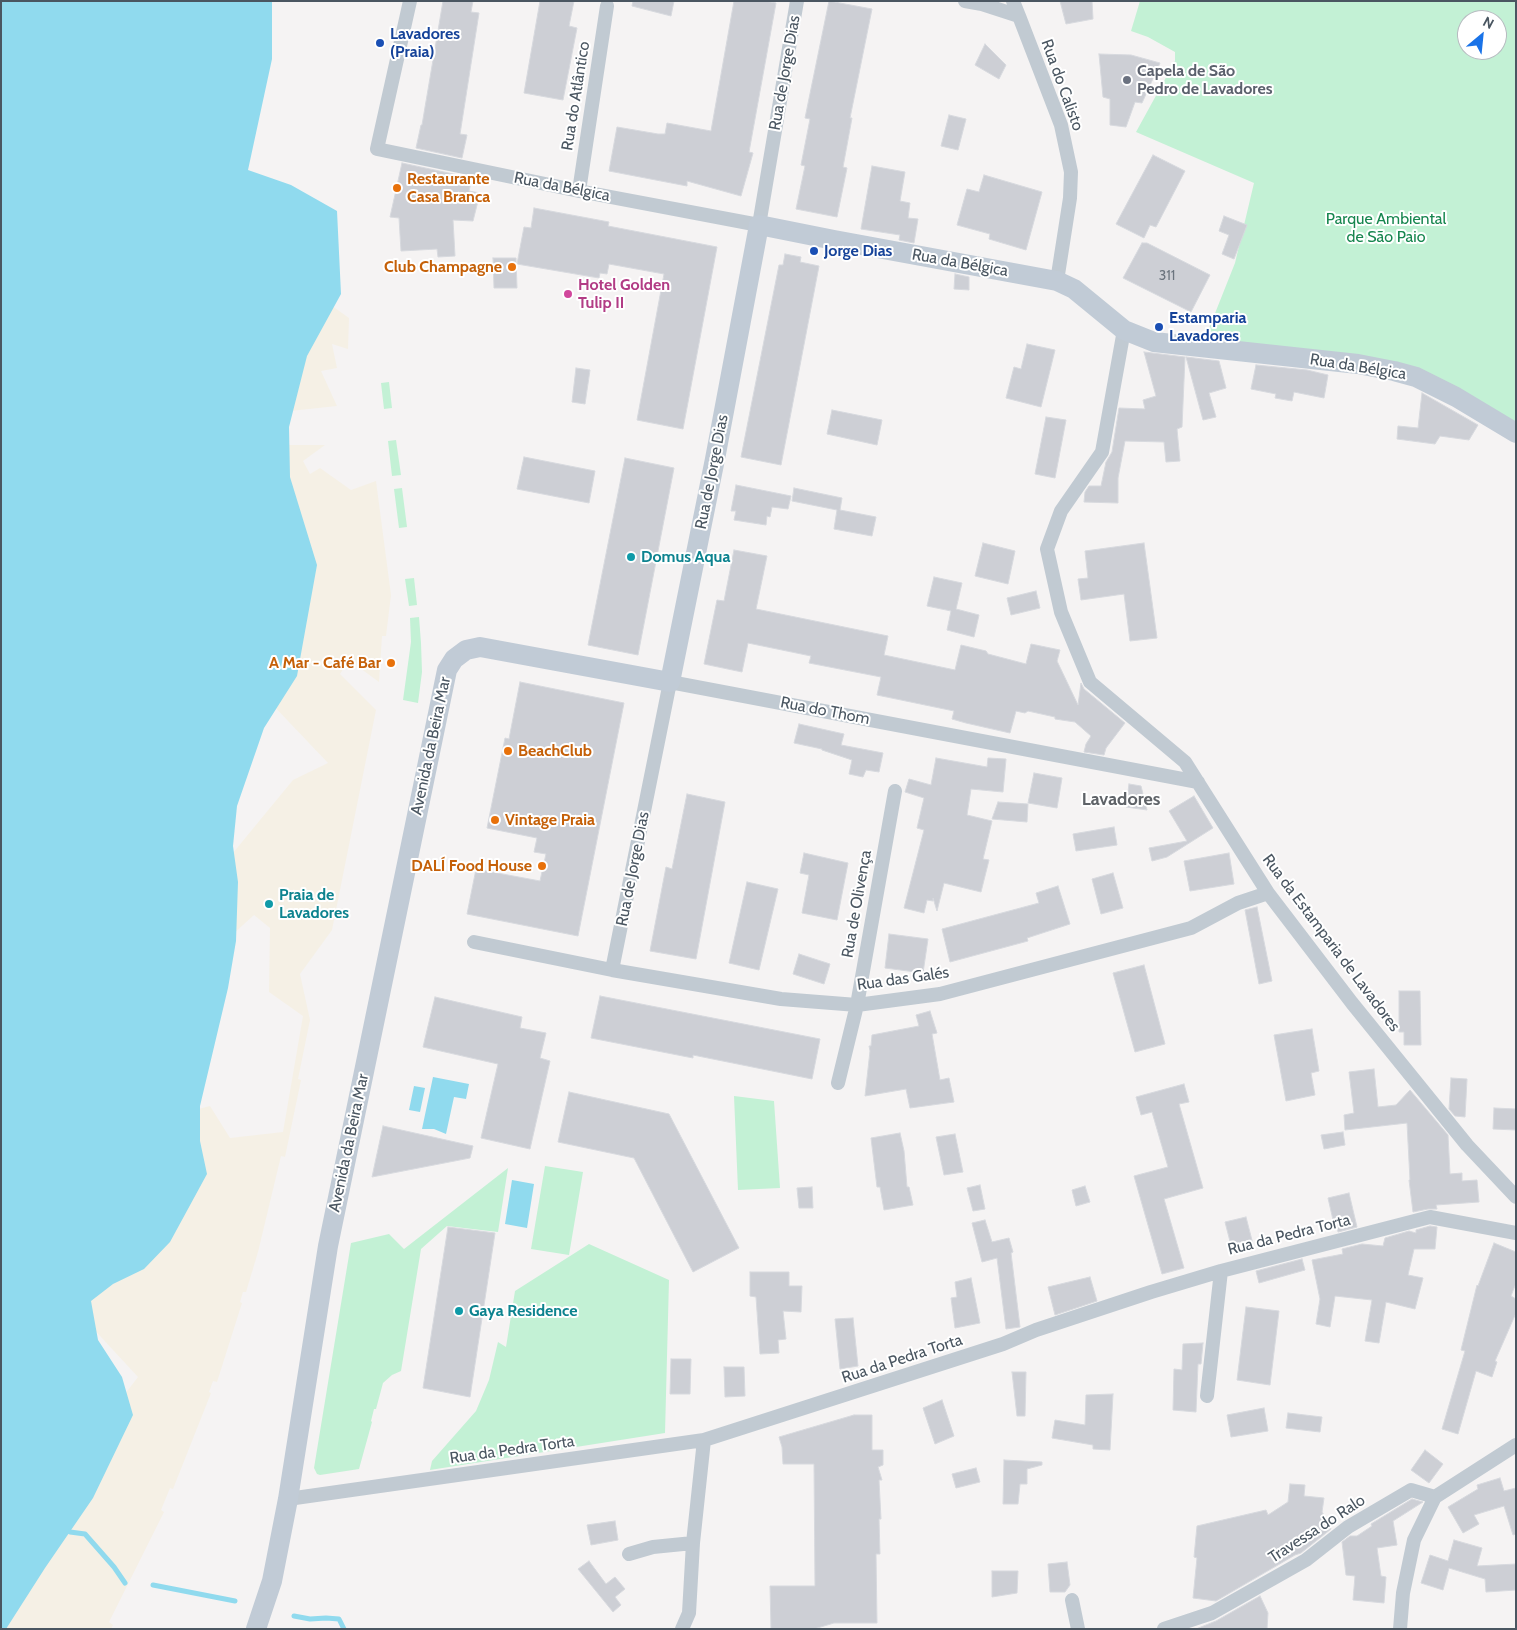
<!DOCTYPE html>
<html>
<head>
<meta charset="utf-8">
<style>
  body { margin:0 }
  #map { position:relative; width:1517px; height:1630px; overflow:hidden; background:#f5f3f3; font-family:Cabin,sans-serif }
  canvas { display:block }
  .frame { position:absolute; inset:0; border:2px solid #4a5661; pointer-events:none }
  .north { position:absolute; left:1457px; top:10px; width:50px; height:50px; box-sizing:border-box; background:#fff; border:1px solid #b7bbc0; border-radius:50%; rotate:28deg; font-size:14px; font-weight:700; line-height:20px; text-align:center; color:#4a5661 }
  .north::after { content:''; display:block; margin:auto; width:18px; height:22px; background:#1a73e8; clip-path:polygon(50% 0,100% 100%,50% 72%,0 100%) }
</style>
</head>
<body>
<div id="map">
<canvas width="1517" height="1630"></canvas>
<div class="frame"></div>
<div class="north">N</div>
</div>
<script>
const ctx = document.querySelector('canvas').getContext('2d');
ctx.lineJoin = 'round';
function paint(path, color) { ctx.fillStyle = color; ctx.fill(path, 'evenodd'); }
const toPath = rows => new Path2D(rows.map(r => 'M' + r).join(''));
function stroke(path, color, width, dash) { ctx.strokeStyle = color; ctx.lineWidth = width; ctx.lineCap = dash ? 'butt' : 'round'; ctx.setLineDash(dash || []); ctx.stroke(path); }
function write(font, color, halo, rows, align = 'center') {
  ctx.font = font + ' Cabin,sans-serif'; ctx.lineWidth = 4; ctx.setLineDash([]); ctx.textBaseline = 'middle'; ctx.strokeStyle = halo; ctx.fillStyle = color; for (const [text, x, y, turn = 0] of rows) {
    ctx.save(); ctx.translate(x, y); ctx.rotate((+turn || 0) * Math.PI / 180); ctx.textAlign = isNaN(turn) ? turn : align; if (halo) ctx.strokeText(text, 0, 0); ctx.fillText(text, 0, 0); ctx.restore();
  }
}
const green = toPath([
  [1140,1,1516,1,1516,430,1452,391,1204,341,1235,263,1254,183,1136,132,1175,61,1175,52,1148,37,1131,31],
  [1467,20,1497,20,1497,50,1467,50],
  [389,382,392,408,384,409,381,383],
  [396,440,401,475,392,476,388,441],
  [402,488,407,527,399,528,394,489],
  [414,578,417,605,409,606,405,579],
  [419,617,421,643,422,672,418,703,403,700,411,642,410,618],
  [734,1096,774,1101,780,1188,738,1190],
  [545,1166,583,1172,569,1255,531,1249],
  [508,1168,498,1232,447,1226,421,1249,401,1371,392,1375,383,1383,376,1409,374,1409,371,1421,372,1422,359,1469,320,1475,317,1474,314,1468,351,1243,389,1234,404,1249],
  [589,1244,669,1280,665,1433,430,1470,432,1461,476,1411,489,1380,498,1342,506,1347,515,1291]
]);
const sand = toPath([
  [321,298,349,318,348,349,332,344,337,368,321,371,337,406,290,411,286,445,325,445,303,461,310,474,320,468,351,490,376,481,391,595,386,636,382,636,379,682,349,660,340,674,376,710,332,930,300,974,310,1020,298,1079,301,1080,285,1157,281,1156,258,1252,246,1292,243,1292,240,1302,242,1303,217,1382,213,1381,209,1392,211,1393,173,1489,170,1488,161,1510,164,1512,109,1622,113,1625,111,1629,1,1629,1,1540,16,1521,41,1431,107,1417,138,1377,76,1310,101,1259,91,1217,124,1200,148,1163,134,1126,210,1106,230,1138,283,1132,303,1016,269,992,270,928,254,915,200,964,200,893,293,780,328,763,228,658,273,353]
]);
const water = toPath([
  [1,1,272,1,272,59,248,170,291,185,337,211,341,294,307,356,289,427,290,477,317,565,297,676,264,728,237,806,233,846,238,882,236,941,228,988,200,1106,200,1141,207,1174,170,1242,144,1269,113,1284,91,1301,98,1340,122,1377,133,1415,93,1498,45,1568,6,1629,1,1629],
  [433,1077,469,1084,466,1099,454,1097,446,1134,434,1129,422,1129],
  [414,1086,425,1088,420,1112,409,1110],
  [512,1180,534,1184,527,1228,505,1224]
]);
const stream = toPath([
  [70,1532,85,1534,114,1567,125,1583],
  [153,1585,235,1601],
  [294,1616,310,1619,326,1618,339,1619,344,1629]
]);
const building = toPath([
  [443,1,473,1,471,12,479,13,460,134,467,135,462,158,416,148,421,125,422,125,443,1],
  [540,1,574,1,569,26,577,28,563,100,524,93,540,1],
  [633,1,674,1,671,16,632,6,633,1],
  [734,1,765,1,776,3,749,152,753,153,741,196,687,181,687,186,609,171,617,127,658,134,665,134,667,123,711,131,734,1],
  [829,1,872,9,850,118,852,118,843,167,847,168,837,217,796,209,805,166,801,165,810,119,805,118,829,1],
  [1060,1,1092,1,1093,19,1066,24,1060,1],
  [985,44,1006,65,999,79,975,65,985,44],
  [1099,54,1131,55,1160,63,1142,103,1135,102,1126,127,1110,125,1110,99,1103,97,1099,54],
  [949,115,966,119,958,150,941,146,949,115],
  [1153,155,1185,171,1156,227,1150,225,1144,238,1116,224,1153,155],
  [402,163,472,178,469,191,480,193,473,221,453,220,455,256,438,257,437,249,401,251,399,218,390,217,402,163],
  [872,166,905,172,900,201,910,203,908,218,918,219,914,243,899,240,900,235,861,229,872,166],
  [984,175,1042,192,1026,250,989,239,990,234,957,225,967,189,979,192,984,175],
  [534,208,609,222,608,226,717,247,683,429,637,420,664,274,609,264,607,274,600,273,599,278,517,264,524,227,531,228,534,208],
  [1224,216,1247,225,1234,259,1222,254,1229,235,1219,231,1224,216],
  [1142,243,1147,243,1210,275,1191,312,1123,278,1142,243],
  [785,254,801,257,800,262,819,266,781,465,741,457,779,265,783,265,785,254],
  [493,258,516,258,517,288,494,288,493,258],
  [955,274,969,277,969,290,954,289,955,274],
  [1027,344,1055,350,1041,407,1006,398,1014,367,1021,369,1027,344],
  [1144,352,1185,357,1182,427,1177,429,1180,461,1166,462,1164,442,1125,441,1118,478,1118,503,1084,502,1085,492,1089,486,1101,486,1106,462,1112,452,1119,408,1145,409,1143,400,1156,396,1144,352],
  [1186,357,1219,361,1226,388,1209,393,1216,417,1203,420,1186,357],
  [1256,365,1307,370,1328,375,1324,398,1294,392,1292,401,1275,398,1276,394,1251,389,1256,365],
  [576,368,590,370,585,404,572,402,576,368],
  [1422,393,1478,425,1469,440,1440,436,1435,444,1397,439,1398,426,1418,428,1422,393],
  [832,410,882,420,877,445,827,434,832,410],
  [1046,417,1066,420,1055,478,1035,474,1046,417],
  [524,457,595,471,589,503,517,489,524,457],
  [625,458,674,468,638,655,588,645,625,458],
  [736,485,791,496,788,509,772,507,770,517,767,516,766,525,734,520,736,511,731,511,736,485],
  [794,488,842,498,840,510,876,517,872,536,834,529,837,510,792,501,794,488],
  [983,543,1015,551,1008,584,975,576,983,543],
  [1144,543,1157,638,1130,641,1124,594,1081,600,1078,579,1088,578,1085,551,1144,543],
  [734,550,767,556,756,609,888,636,884,655,955,670,961,645,986,651,988,654,1026,664,1031,644,1060,650,1057,661,1078,705,1081,683,1084,689,1125,723,1106,748,1104,755,1084,752,1086,744,1091,736,1075,722,1055,719,1055,717,1028,711,1025,713,1016,711,1010,733,966,723,952,719,954,711,877,695,881,677,809,663,811,656,748,643,742,672,704,664,717,600,724,601,734,550],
  [934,577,962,583,956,609,979,615,974,637,947,630,951,611,927,606,934,577],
  [1036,591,1040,608,1011,615,1007,598,1036,591],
  [520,682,624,703,578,936,467,914,476,869,540,881,543,867,546,854,534,852,537,838,487,828,505,738,509,739,520,682],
  [799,724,844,734,841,745,883,753,879,772,866,770,863,777,849,774,852,760,822,750,822,749,794,743,799,724],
  [936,758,987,767,988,758,1006,759,1003,792,971,789,967,815,992,821,983,859,989,860,981,892,944,883,937,911,933,898,933,901,927,900,924,913,904,908,924,830,917,828,924,798,905,792,909,779,931,785,936,758],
  [1034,773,1062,778,1057,808,1028,803,1034,773],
  [1129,784,1141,786,1147,810,1126,807,1129,784],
  [687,794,725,802,696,959,650,951,666,867,672,869,687,794],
  [1194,796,1213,828,1167,857,1152,861,1149,848,1187,841,1169,811,1194,796],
  [998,802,1028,804,1027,822,992,819,998,802],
  [1114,827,1117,845,1076,851,1073,834,1114,827],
  [804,853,848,863,837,920,802,913,809,875,800,873,804,853],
  [1229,853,1234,884,1190,891,1184,861,1229,853],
  [1113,873,1123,908,1101,914,1092,879,1113,873],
  [747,882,778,889,759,970,729,963,747,882],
  [1058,886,1070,924,1027,938,1028,941,950,962,942,929,1039,903,1036,893,1058,886],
  [1257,907,1272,981,1259,984,1245,910,1257,907],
  [889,934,928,939,923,973,885,968,889,934],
  [799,954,830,964,824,984,793,974,799,954],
  [1144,965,1165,1044,1135,1052,1113,973,1144,965],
  [1399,991,1420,991,1421,1045,1404,1045,1404,1032,1399,1032,1399,991],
  [600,996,820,1039,812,1079,693,1055,693,1058,591,1038,600,996],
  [435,997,522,1017,520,1028,546,1033,540,1058,550,1061,530,1149,481,1138,498,1064,423,1047,435,997],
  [930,1011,937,1033,932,1034,940,1080,949,1078,954,1102,910,1108,906,1089,865,1096,870,1051,869,1046,871,1046,872,1035,919,1026,916,1015,930,1011],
  [1312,1029,1319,1071,1311,1073,1315,1095,1286,1101,1274,1035,1312,1029],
  [1374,1069,1378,1107,1396,1105,1410,1090,1448,1135,1450,1174,1462,1173,1462,1181,1477,1180,1479,1202,1436,1205,1437,1209,1428,1209,1413,1212,1409,1180,1410,1180,1407,1123,1345,1130,1344,1115,1354,1113,1349,1072,1374,1069],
  [1451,1078,1467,1079,1465,1117,1455,1116,1449,1109,1451,1078],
  [1184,1084,1189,1102,1179,1104,1203,1188,1164,1199,1184,1268,1162,1274,1134,1176,1168,1167,1152,1112,1141,1115,1136,1097,1184,1084],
  [569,1092,669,1114,739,1248,693,1272,634,1158,558,1142,569,1092],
  [1494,1108,1516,1109,1516,1130,1493,1129,1494,1108],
  [383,1126,473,1146,470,1158,372,1177,383,1126],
  [1343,1132,1345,1145,1324,1149,1321,1135,1343,1132],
  [900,1133,904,1151,907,1187,909,1187,913,1205,884,1210,880,1187,877,1187,871,1138,900,1133],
  [955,1134,963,1172,944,1175,936,1137,955,1134],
  [980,1185,985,1209,973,1211,967,1188,980,1185],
  [1085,1186,1090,1202,1076,1206,1072,1190,1085,1186],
  [812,1187,813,1208,799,1208,797,1188,812,1187],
  [1349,1193,1357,1227,1338,1232,1336,1219,1333,1220,1328,1198,1349,1193],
  [1246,1217,1254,1248,1233,1253,1225,1222,1246,1217],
  [985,1220,992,1242,1009,1238,1013,1252,1011,1253,1020,1327,1006,1329,997,1258,982,1262,972,1223,985,1220],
  [1430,1226,1437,1227,1435,1249,1414,1249,1408,1275,1423,1278,1415,1309,1386,1302,1379,1343,1365,1341,1372,1300,1335,1296,1330,1327,1316,1324,1320,1299,1312,1260,1343,1254,1342,1249,1362,1244,1383,1246,1385,1238,1409,1231,1416,1233,1416,1230,1430,1226],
  [448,1227,495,1233,470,1397,423,1388,448,1227],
  [1494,1243,1516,1252,1516,1283,1511,1296,1516,1299,1516,1313,1495,1361,1497,1362,1492,1377,1476,1371,1458,1434,1442,1429,1465,1351,1461,1350,1477,1285,1478,1286,1494,1243],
  [1302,1259,1305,1270,1259,1283,1256,1271,1302,1259],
  [750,1272,789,1272,789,1286,802,1286,801,1312,783,1311,786,1339,778,1340,779,1353,760,1354,756,1297,750,1296,750,1272],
  [1090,1277,1097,1301,1055,1315,1048,1287,1090,1277],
  [971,1278,980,1323,955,1328,951,1298,957,1297,955,1282,971,1278],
  [1246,1307,1279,1311,1270,1385,1237,1380,1246,1307],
  [853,1318,858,1366,840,1369,835,1319,853,1318],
  [1203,1343,1201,1364,1198,1364,1196,1412,1173,1410,1174,1369,1182,1370,1183,1344,1203,1343],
  [671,1359,691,1359,690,1394,670,1394,671,1359],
  [724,1367,744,1367,745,1396,725,1397,724,1367],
  [1012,1372,1026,1372,1025,1416,1017,1416,1012,1372],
  [1113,1394,1110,1450,1093,1449,1093,1445,1052,1438,1055,1420,1085,1425,1086,1395,1113,1394],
  [942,1400,954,1436,935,1444,923,1408,942,1400],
  [1264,1408,1268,1431,1231,1437,1227,1415,1264,1408],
  [1288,1413,1322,1417,1320,1432,1286,1428,1288,1413],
  [854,1415,872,1415,872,1450,883,1450,883,1465,878,1467,882,1480,879,1480,881,1519,879,1519,880,1554,876,1554,877,1623,834,1623,814,1629,771,1629,770,1586,815,1586,814,1464,783,1464,782,1447,779,1437,854,1415],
  [1425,1450,1443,1464,1429,1483,1411,1470,1425,1450],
  [1004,1460,1042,1462,1042,1465,1027,1469,1027,1484,1020,1484,1018,1504,1003,1504,1004,1460],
  [976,1468,980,1482,956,1488,952,1474,976,1468],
  [1500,1478,1504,1491,1516,1488,1516,1534,1513,1535,1504,1506,1474,1515,1479,1524,1463,1533,1448,1507,1478,1489,1477,1485,1500,1478],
  [1290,1484,1305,1485,1304,1496,1324,1498,1322,1512,1329,1523,1331,1529,1301,1553,1295,1555,1216,1601,1193,1598,1197,1558,1194,1557,1197,1526,1266,1510,1268,1515,1288,1502,1290,1484],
  [1412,1499,1423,1502,1393,1521,1397,1545,1377,1548,1381,1576,1386,1577,1384,1603,1353,1600,1355,1576,1346,1575,1342,1542,1350,1536,1357,1536,1372,1526,1371,1524,1412,1499],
  [615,1521,618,1540,591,1545,587,1525,615,1521],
  [1454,1540,1482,1548,1477,1566,1516,1564,1516,1590,1486,1592,1485,1579,1449,1568,1443,1590,1421,1583,1430,1555,1448,1561,1454,1540],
  [589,1561,606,1584,615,1577,625,1589,615,1597,621,1605,613,1612,578,1569,589,1561],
  [1067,1562,1070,1585,1065,1592,1050,1592,1048,1564,1067,1562],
  [992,1571,1018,1571,1017,1593,992,1597,992,1571],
  [1260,1596,1268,1613,1267,1629,1196,1629,1216,1621,1260,1596]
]);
const street = toPath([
  [410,1,377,149,579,191,759,225,797,1],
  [965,1,982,4,1019,16,1061,125,1071,172,1070,198,1057,281],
  [1013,1,1019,16],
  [579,191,607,6],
  [1124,330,1102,452,1061,511,1047,549,1061,612,1090,682,1185,762,1268,893,1352,1003,1467,1145,1516,1197],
  [474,942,612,970,781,999,857,1005,940,994,1191,928,1238,903,1268,893],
  [612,970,670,682,1198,782],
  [838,1083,857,1005,895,791],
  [1207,1396,1221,1271],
  [288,1499,704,1440,1003,1344,1036,1330,1151,1292,1221,1271,1430,1217,1516,1233],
  [629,1554,653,1547,693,1543],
  [1072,1600,1078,1629],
  [682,1629,689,1613,693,1543,704,1440],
  [1164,1629,1212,1613,1306,1560,1348,1527,1411,1490,1435,1497],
  [1400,1629,1403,1593,1414,1540,1435,1497,1516,1445]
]);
const secondary = toPath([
  [256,1629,272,1581,288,1499,328,1246,447,670,454,659,466,650,480,647,670,682,715,459,759,225,834,240,1057,281,1074,289,1124,330,1154,342,1358,364,1394,371,1416,377,1456,397,1516,433]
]);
const markers = [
  [380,43,5,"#1a4fb4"],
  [1127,80,5,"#6b7280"],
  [397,188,5,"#e8710a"],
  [814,251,5,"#1a4fb4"],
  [512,267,5,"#e8710a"],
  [568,294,5,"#d1479c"],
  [1159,327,5,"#1a4fb4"],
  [631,557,5,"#0f9aa8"],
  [391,663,5,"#e8710a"],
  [508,751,5,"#e8710a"],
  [495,820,5,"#e8710a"],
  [542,866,5,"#e8710a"],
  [269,904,5,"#0f9aa8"],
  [459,1311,5,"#0f9aa8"]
];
const numberNames = [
  ["311",1167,276]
];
const transitNames = [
  ["Lavadores",390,34],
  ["(Praia)",390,52],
  ["Jorge Dias",824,251],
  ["Estamparia",1169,318],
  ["Lavadores",1169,336]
];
const worshipNames = [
  ["Capela de São",1137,71],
  ["Pedro de Lavadores",1137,89]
];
const streetNames = [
  ["Rua de Jorge Dias",785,73,-80],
  ["Rua do Calisto",1062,85,70],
  ["Rua do Atlântico",576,96,-81],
  ["Rua da Bélgica",562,187,11],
  ["Rua da Bélgica",960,263,10],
  ["Rua da Bélgica",1358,367,9],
  ["Rua de Jorge Dias",712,472,-79],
  ["Rua do Thom",825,711,11],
  ["Avenida da Beira Mar",431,746,-78],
  ["Rua de Jorge Dias",633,869,-79],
  ["Rua de Olivença",857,904,-80],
  ["Rua da Estamparia de Lavadores",1331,943,53],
  ["Rua das Galés",903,979,-8],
  ["Avenida da Beira Mar",349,1143,-78],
  ["Rua da Pedra Torta",1289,1235,-14],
  ["Rua da Pedra Torta",902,1359,-18],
  ["Rua da Pedra Torta",512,1450,-8],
  ["Travessa do Ralo",1317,1529,-33]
];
const foodNames = [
  ["Restaurante",407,179],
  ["Casa Branca",407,197],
  ["Club Champagne",502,267,"right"],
  ["A Mar - Café Bar",381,663,"right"],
  ["BeachClub",518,751],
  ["Vintage Praia",505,820],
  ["DALÍ Food House",532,866,"right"]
];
const parkNames = [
  ["Parque Ambiental",1386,219],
  ["de São Paio",1386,237]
];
const hotelNames = [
  ["Hotel Golden",578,285],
  ["Tulip II",578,303]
];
const cultureNames = [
  ["Domus Aqua",641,557],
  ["Praia de",279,895],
  ["Lavadores",279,913],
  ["Gaya Residence",469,1311]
];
const neighbourhoodNames = [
  ["Lavadores",1121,800]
];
paint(green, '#c3f1d5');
paint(sand, '#f5f0e5');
paint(water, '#90daee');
stroke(stream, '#90daee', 5);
paint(building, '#cdcfd5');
stroke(building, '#d7d9de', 1);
stroke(street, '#c1cad2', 14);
stroke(secondary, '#c1cbd6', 20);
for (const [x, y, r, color] of markers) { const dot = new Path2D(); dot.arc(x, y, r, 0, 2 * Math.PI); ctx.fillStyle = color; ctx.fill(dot); stroke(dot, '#fff', 2); }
write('14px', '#6b747e', null, numberNames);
write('bold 16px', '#164399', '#fff', transitNames, 'left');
write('bold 16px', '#5b616d', '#fff', worshipNames, 'left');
write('16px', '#4a5661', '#fff', streetNames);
write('bold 16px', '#c56008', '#fff', foodNames, 'left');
write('16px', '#17864f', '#fff', parkNames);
write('bold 16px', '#b23c85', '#fff', hotelNames, 'left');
write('bold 16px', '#0d838f', '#fff', cultureNames, 'left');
write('bold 18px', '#5f6368', '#fff', neighbourhoodNames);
</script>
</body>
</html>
